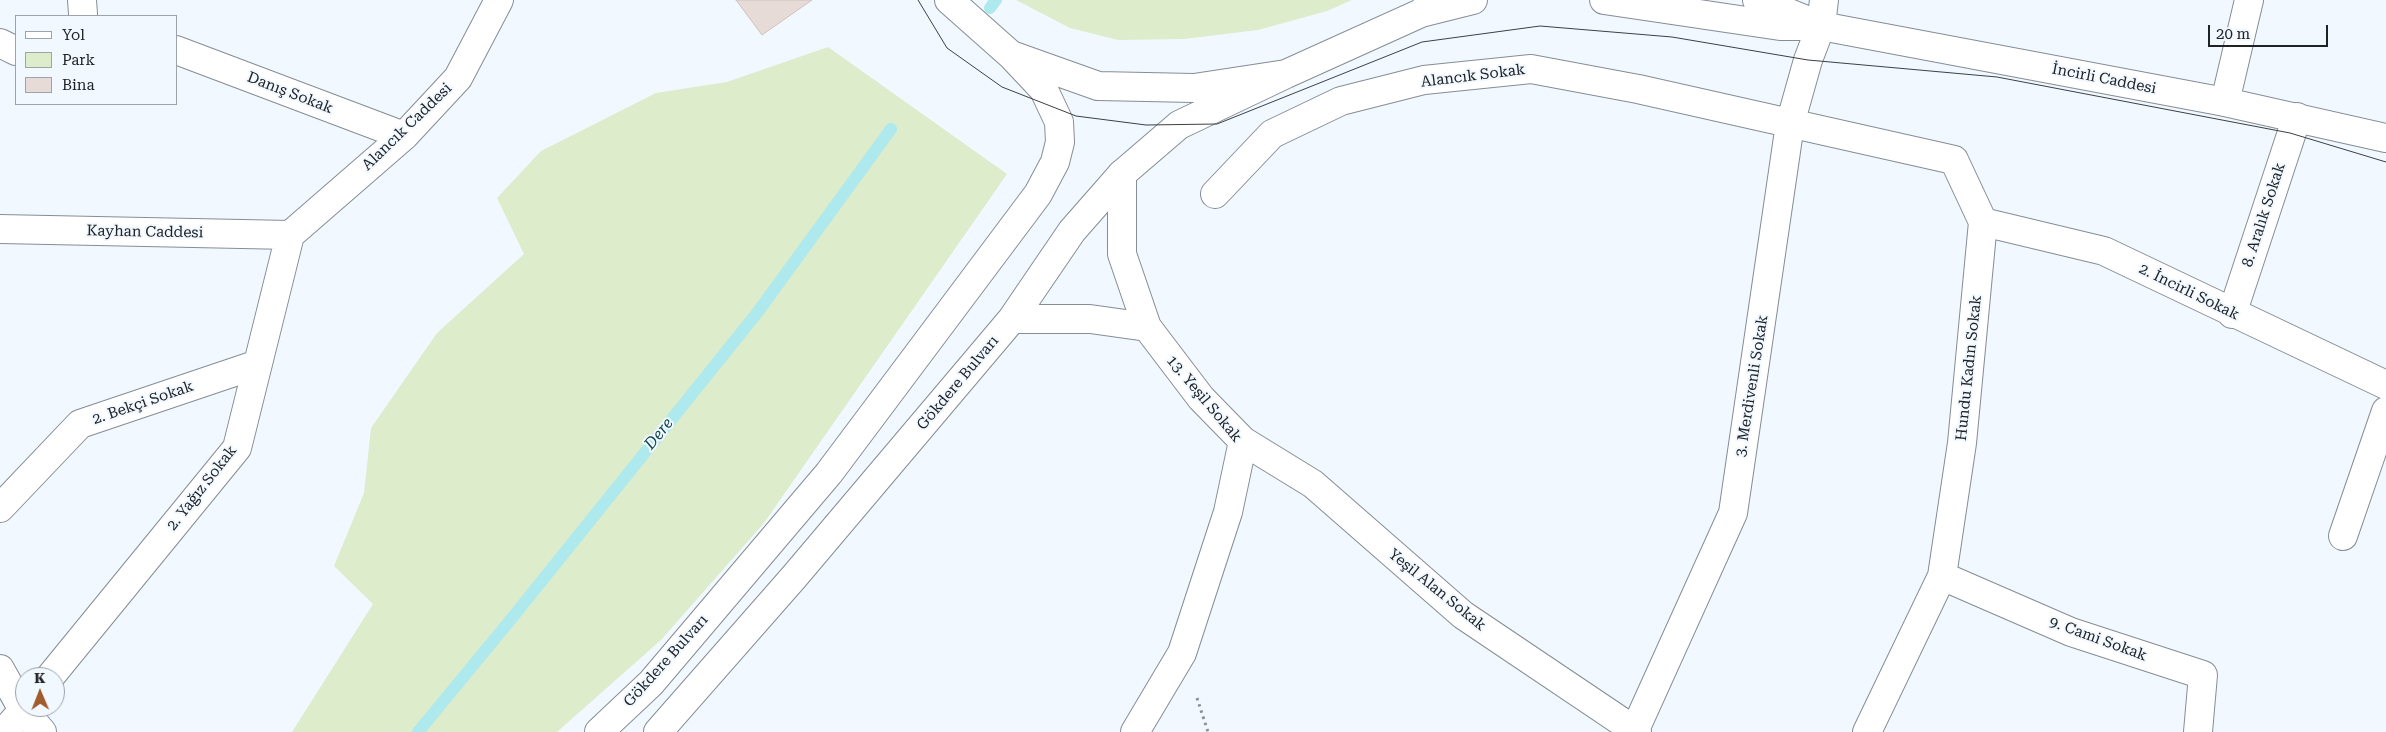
<!DOCTYPE html>
<html>
<head>
<meta charset="utf-8">
<style>
  body { margin:0 }
  #map { position:relative; width:2386px; height:732px; overflow:hidden; background:#f1f8ff; font-family:"Roboto Serif",serif }
  canvas { display:block }
  .legend { position:absolute; left:15px; top:15px; width:162px; height:90px; box-sizing:border-box; background:#f1f8ff; border:1px solid #9da3a8; margin:0; padding:6px 9px; list-style:none; font-size:15px; color:#202326 }
  .legend li { display:flex; align-items:center; gap:10px; height:25px }
  .legend b { width:25px; border:1px solid #9da3a8 }
  .north { position:absolute; left:15px; top:667px; width:50px; height:50px; box-sizing:border-box; background:#f1f8ff; border:1px solid #9da3a8; border-radius:50%; rotate:359deg; font-size:14px; font-weight:700; line-height:20px; text-align:center; color:#202326 }
  .north::after { content:''; display:block; margin:auto; width:18px; height:22px; background:#a05c2c; clip-path:polygon(50% 0,100% 100%,50% 72%,0 100%) }
  .scale { position:absolute; left:2208px; top:25px; width:120px; height:22px; box-sizing:border-box; border:2px solid #202326; border-top:0; padding-left:6px; font-size:15px; line-height:18px; white-space:nowrap; color:#202326; -webkit-text-stroke:4px #f1f8ff; paint-order:stroke }
</style>
</head>
<body>
<div id="map">
<canvas width="2386" height="732"></canvas>
<ul class="legend">
<li><b style="height:6px;background:#fff"></b>Yol</li>
<li><b style="height:14px;background:#ddeccb"></b>Park</li>
<li><b style="height:14px;background:#e7dbd7"></b>Bina</li>
</ul>
<div class="north">K</div>
<div class="scale">20 m</div>
</div>
<script>
const ctx = document.querySelector('canvas').getContext('2d');
ctx.lineJoin = 'round';
function paint(path, color) { ctx.fillStyle = color; ctx.fill(path, 'evenodd'); }
const toPath = rows => new Path2D(rows.map(r => 'M' + r).join(''));
function stroke(path, color, width, dash) { ctx.strokeStyle = color; ctx.lineWidth = width; ctx.lineCap = dash ? 'butt' : 'round'; ctx.setLineDash(dash || []); ctx.stroke(path); }
function write(font, color, halo, rows, align = 'center') {
  ctx.font = font + ' "Roboto Serif",serif'; ctx.lineWidth = 4; ctx.setLineDash([]); ctx.textBaseline = 'middle'; ctx.strokeStyle = halo; ctx.fillStyle = color; for (const [text, x, y, turn = 0] of rows) {
    ctx.save(); ctx.translate(x, y); ctx.rotate((+turn || 0) * Math.PI / 180); ctx.textAlign = isNaN(turn) ? turn : align; if (halo) ctx.strokeText(text, 0, 0); ctx.fillText(text, 0, 0); ctx.restore();
  }
}
const green = toPath([
  [1016,0,1352,0,1327,11,1258,30,1184,39,1118,40,1070,28],
  [828,47,1007,174,764,523,661,640,557,732,292,732,373,604,334,566,364,493,371,428,437,333,524,254,497,198,541,151,656,93,727,82]
]);
const stream = toPath([
  [990,8,996,0],
  [418,732,512,618,757,313,891,129]
]);
const building = toPath([
  [736,0,812,0,762,35,736,0]
]);
const path = toPath([
  [1197,698,1208,732]
]);
const minor = toPath([
  [82,0,83,14],
  [0,43,16,51],
  [176,50,404,136],
  [2225,102,2249,0],
  [1122,174,1122,254,1147,327,1201,398,1243,441,1228,512,1182,653,1135,732],
  [1215,194,1272,134,1341,101,1424,80,1531,69,1638,89,1954,160,1983,222,1962,443,1942,576,1867,732],
  [1983,222,2104,251,2386,385],
  [0,229,290,235],
  [290,235,404,136,458,78,499,0],
  [2232,314,2297,117],
  [1243,441,1313,484,1463,615,1637,732],
  [0,508,80,424,258,364],
  [2343,536,2386,411],
  [1942,576,2071,632,2203,675,2198,732],
  [0,669,23,710,42,732],
  [50,677,237,448,290,235],
  [4,732,26,707],
  [1634,732,1733,513,1790,124,1808,60,1821,26]
]);
const major = toPath([
  [949,0,1011,55,1098,86,1194,88,1286,74,1421,13,1434,0],
  [1604,0,1780,26,1804,26],
  [1757,0,1821,26,2225,102,2386,138],
  [1421,13,1473,0],
  [1821,26,1824,0],
  [1012,319,1090,319,1147,327],
  [599,732,651,683,829,473,1038,194,1055,162,1060,142,1059,122,1044,90,1011,55],
  [658,732,794,577,1012,319,1072,231,1122,174,1179,125,1286,74]
]);
const tram = toPath([
  [918,0,947,48,1002,87,1076,116,1146,125,1217,124,1422,42,1540,26,1672,37,1808,60,1997,77,2290,133,2386,162]
]);
const streetNames = [
  ["Alancık Sokak",1473,76,-7],
  ["İncirli Caddesi",2104,79,11],
  ["Danış Sokak",290,93,21],
  ["Alancık Caddesi",407,127,-44],
  ["8. Aralık Sokak",2264,215,-72],
  ["Kayhan Caddesi",145,232,1],
  ["2. İncirli Sokak",2189,292,26],
  ["Hundu Kadın Sokak",1969,368,-84],
  ["Gökdere Bulvarı",958,383,-50],
  ["3. Merdivenli Sokak",1752,386,-81],
  ["13. Yeşil Sokak",1204,399,50],
  ["2. Bekçi Sokak",143,403,-19],
  ["2. Yağız Sokak",202,488,-52],
  ["Yeşil Alan Sokak",1437,590,39],
  ["9. Cami Sokak",2098,639,20],
  ["Gökdere Bulvarı",666,661,-48]
];
const waterNames = [
  ["Dere",659,434,-51]
];
paint(green, '#ddeccb');
stroke(stream, '#aee9ee', 12);
paint(building, '#e7dbd7');
stroke(building, '#cec2be', 1);
stroke(minor, '#868d95', 30);
stroke(major, '#868d95', 30);
stroke(path, '#8c9196', 3, [2.5, 4]);
stroke(minor, '#fff', 28);
stroke(major, '#fff', 28);
stroke(tram, '#3c4043', 1);
write('15px', '#202326', '#f1f8ff', streetNames);
write('italic 16px', '#104549', '#f1f8ff', waterNames);
</script>
</body>
</html>
